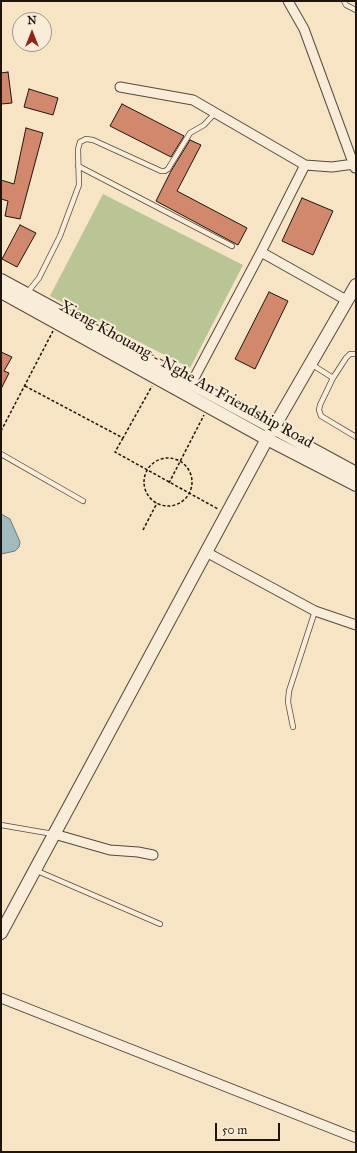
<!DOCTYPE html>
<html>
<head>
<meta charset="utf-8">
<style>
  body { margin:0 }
  #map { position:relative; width:357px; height:1153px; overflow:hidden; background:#f6e4c5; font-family:"IM FELL Great Primer",serif }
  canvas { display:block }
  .frame { position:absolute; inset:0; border:2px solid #1e160e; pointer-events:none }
  .north { position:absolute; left:12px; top:12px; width:40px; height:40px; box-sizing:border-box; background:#f9edd9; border:1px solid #a19788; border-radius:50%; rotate:0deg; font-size:11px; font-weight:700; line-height:16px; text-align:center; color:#1e160e }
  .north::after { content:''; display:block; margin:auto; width:14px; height:18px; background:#8f2418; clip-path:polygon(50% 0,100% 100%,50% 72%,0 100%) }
  .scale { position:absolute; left:215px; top:1123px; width:65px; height:18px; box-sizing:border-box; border:2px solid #1e160e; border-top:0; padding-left:5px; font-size:12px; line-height:14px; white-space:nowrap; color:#1e160e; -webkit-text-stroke:3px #f9edd9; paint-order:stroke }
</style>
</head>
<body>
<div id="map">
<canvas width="357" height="1153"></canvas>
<div class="frame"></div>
<div class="north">N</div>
<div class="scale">50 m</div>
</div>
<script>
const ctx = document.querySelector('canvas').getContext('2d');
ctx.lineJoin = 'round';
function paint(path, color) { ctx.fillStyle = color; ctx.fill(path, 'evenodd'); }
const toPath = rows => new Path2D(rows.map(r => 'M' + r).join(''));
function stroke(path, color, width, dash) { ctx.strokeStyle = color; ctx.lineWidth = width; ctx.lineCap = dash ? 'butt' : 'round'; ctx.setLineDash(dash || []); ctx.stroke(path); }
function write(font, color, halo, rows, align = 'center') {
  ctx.font = font + ' "IM FELL Great Primer",serif'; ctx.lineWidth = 4; ctx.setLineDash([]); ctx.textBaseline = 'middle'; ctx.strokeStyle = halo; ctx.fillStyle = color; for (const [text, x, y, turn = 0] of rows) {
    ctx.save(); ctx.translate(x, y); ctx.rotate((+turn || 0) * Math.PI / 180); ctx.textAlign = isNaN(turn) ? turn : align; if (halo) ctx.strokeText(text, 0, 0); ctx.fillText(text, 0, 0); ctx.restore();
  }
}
const green = toPath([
  [103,194,243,265,190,368,50,296]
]);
const water = toPath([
  [1,514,10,519,20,542,19,547,15,551,1,554,1,514]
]);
const building = toPath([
  [8,72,12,103,1,104,1,73,8,72],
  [29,89,58,98,53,115,24,107,29,89],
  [122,104,184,136,171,157,110,126,122,104],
  [26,128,43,133,20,219,5,216,8,201,1,199,1,180,14,184,26,128],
  [190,140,201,145,177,191,247,228,238,245,156,201,171,171,190,140],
  [302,198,333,211,313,255,282,241,302,198],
  [20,225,36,233,17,267,2,259,20,225],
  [269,292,288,301,255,369,235,359,269,292],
  [1,352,12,357,4,371,9,373,1,389,1,352]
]);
const path = toPath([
  [25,386,123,438,152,386],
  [1,431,53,331],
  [123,438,115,452,218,509],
  '144 482a24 24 0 1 1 48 0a24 24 0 1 1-48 0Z',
  [169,483,204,415],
  [143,530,157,503]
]);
const service = toPath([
  [344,1,346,5,356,10],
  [78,166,232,246],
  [27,293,39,278,60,236,79,185,78,149,80,142,86,139,93,140,161,171,165,171,168,169,190,133,204,125,215,113],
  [311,364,333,378,320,405,319,410,321,416,356,437],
  [333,378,346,358,350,354,356,354],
  [1,454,83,501],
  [293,727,288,702,289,691,315,611],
  [1,825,53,834],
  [35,870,160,924]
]);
const minor = toPath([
  [288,1,304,29,355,168],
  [120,87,193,100,305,165,332,167,354,164],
  [261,252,348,301],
  [191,384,261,252,305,165],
  [206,552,315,611,356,625],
  [54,834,110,850,138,852,153,855],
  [1,998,356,1138]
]);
const tertiary = toPath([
  [1,280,356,473],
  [1,292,267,439,356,485],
  [1,933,267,439,356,285]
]);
const streetNames = [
  ["Xieng Khouang - Nghe An Friendship Road",186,375,29]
];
paint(green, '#bac596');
paint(water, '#a1bcbe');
stroke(water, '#6d7a78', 1);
paint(building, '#d1886d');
stroke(building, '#1e160e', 1);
stroke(service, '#544a3c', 6);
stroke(minor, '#544a3c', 11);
stroke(tertiary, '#544a3c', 14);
stroke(path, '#1e160e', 1.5, [3, 2]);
stroke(service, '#f9edd9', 4.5);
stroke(minor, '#f9edd9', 9);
stroke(tertiary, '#f9edd9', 12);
write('16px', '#1e160e', '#f9edd9', streetNames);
</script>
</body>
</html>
